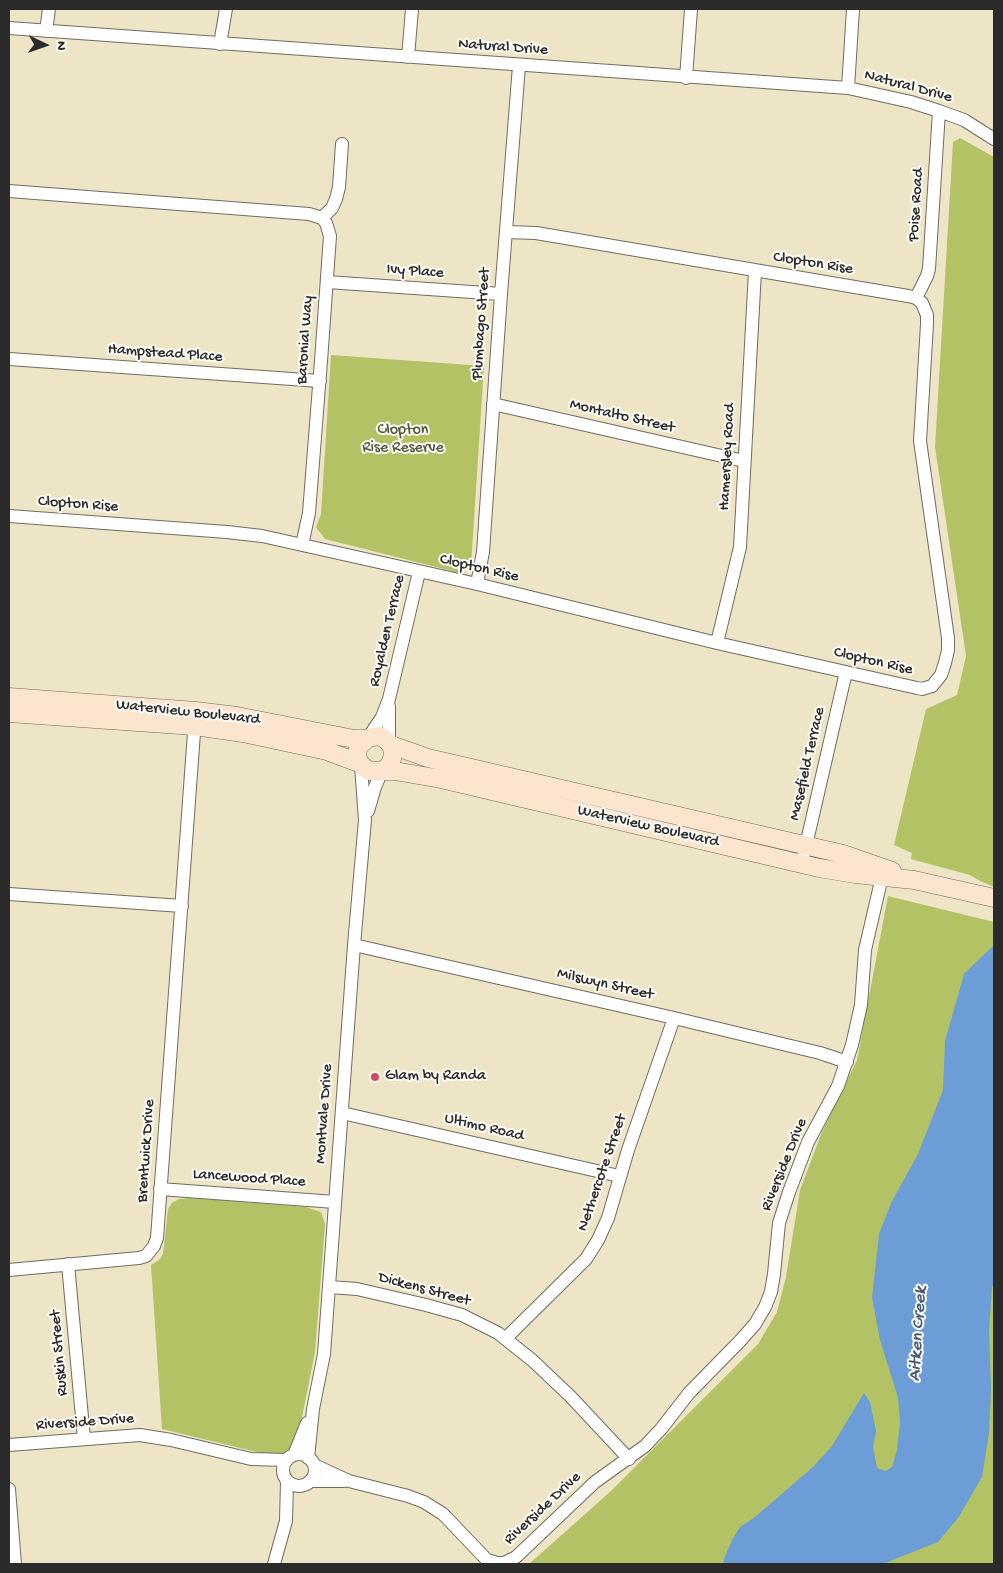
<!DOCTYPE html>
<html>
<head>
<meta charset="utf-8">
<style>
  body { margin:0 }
  #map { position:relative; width:1003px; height:1573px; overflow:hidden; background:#eee5c7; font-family:"Gochi Hand",sans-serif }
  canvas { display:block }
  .frame { position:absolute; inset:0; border:10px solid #2b2b2b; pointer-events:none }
  .north { position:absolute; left:20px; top:20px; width:50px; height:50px; -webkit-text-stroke:4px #fdfcf7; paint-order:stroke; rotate:93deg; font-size:14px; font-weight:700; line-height:20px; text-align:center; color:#2b2b2b }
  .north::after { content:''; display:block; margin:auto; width:18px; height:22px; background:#2b2b2b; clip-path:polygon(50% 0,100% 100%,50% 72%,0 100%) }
</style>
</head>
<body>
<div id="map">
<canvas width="1003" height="1573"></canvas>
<div class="frame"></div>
<div class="north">N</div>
</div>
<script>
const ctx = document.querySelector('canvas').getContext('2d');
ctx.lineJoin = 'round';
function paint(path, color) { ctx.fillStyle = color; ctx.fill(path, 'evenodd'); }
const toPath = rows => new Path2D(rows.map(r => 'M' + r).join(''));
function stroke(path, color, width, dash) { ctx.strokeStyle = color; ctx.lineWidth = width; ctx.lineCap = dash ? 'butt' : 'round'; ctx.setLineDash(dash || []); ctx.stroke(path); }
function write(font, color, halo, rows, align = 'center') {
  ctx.font = font + ' "Gochi Hand",sans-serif'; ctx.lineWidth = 4; ctx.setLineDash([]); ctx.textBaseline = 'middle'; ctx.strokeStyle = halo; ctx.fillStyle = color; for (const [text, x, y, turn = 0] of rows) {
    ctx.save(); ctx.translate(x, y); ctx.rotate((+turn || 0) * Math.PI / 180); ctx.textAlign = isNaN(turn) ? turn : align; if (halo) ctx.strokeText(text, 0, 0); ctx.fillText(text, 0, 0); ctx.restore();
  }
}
const green = toPath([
  [960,138,994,157,994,887,980,881,970,875,911,859,912,853,894,845,926,709,957,695,966,656,935,447,953,142],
  [331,355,484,366,471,566,460,573,325,539,316,527,321,514],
  [888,896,994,922,994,1564,529,1564,611,1491,758,1344,777,1312,786,1277,800,1190,822,1132,857,1060],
  [190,1198,306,1207,321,1212,325,1224,315,1352,300,1427,290,1450,284,1454,265,1454,162,1429,151,1265,159,1260,163,1254,168,1209,172,1203,179,1199]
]);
const water = toPath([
  [994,945,994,1282,992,1288,989,1329,991,1389,989,1433,982,1477,958,1518,938,1542,883,1564,723,1564,724,1559,732,1540,740,1527,755,1517,813,1467,832,1446,864,1393,870,1402,876,1431,873,1447,877,1468,885,1471,892,1467,897,1450,900,1423,898,1398,880,1340,872,1298,879,1234,891,1203,918,1154,943,1090,945,1041,964,974]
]);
const street = toPath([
  [9,28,848,88,911,102,939,111,964,120,994,139],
  [46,31,49,9],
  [220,44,226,9],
  [408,57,412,9],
  [686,78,691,9],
  [848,88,853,9],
  [9,191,309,214,322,218,326,223,330,236,321,361,309,513,302,545],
  [322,218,332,208,336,199,339,187,342,144],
  [327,282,501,294],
  [916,298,927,276,929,269,939,111],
  [9,359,320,381],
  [493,404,744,461],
  [9,516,227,532,262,536,477,584,717,643,917,688,922,689,932,686,941,675,945,663,948,650,948,638,920,441,927,324,927,315,922,303,916,298,908,296,536,233,506,232],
  [477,584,483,552,501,294,519,66],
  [717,643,740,547,755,271],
  [368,738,382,717,389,699,419,572],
  [389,742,389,706],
  [368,811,375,787,382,771],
  [804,854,846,672],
  [9,894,182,906],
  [354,945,674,1018,820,1053,847,1062],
  [342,1113,619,1176],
  [160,1189,335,1202],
  [68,1264,84,1439],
  [9,1270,139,1258,146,1256,154,1246,157,1238,195,719],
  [329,1287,357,1289,426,1305,462,1315,498,1333,532,1360,570,1396,629,1459],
  [506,1338,586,1259,598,1240,608,1218,628,1150,674,1018],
  [9,1445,140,1435,171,1440,251,1459,287,1460],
  '283 1470a16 16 0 1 1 32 0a16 16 0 1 1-32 0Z',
  [294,1455,307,1423],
  [308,1458,313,1409,324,1354,354,945,365,820,361,766],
  [314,1465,349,1481,408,1496,424,1502,443,1514,487,1560,497,1563,504,1563,516,1557,595,1482,645,1446,661,1429,689,1393,740,1341,755,1324,765,1307,771,1292,774,1274,779,1223,789,1192,808,1142,838,1086,852,1045,861,1005,865,950,884,868],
  [310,1481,344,1481],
  [9,1489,15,1564],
  [274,1564,286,1521,287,1481]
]);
const secondary = toPath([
  [9,697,196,711,237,716,354,739,365,739],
  [9,713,195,726,243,733,327,751,359,763],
  [391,745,428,758,843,854,892,871],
  [383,770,389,766,392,759,393,752,391,745,386,740,379,736,368,738,359,746,357,754,359,763,369,771,395,771,441,779,819,868,855,874,914,880,994,898]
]);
const markers = [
  [375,1077,5,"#d1495b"]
];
const streetNames = [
  ["Natural Drive",503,48,4],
  ["Natural Drive",908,87,15],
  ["Poise Road",917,205,-86],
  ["Clopton Rise",813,264,9],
  ["Ivy Place",415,272,4],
  ["Plumbago Street",482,324,-86],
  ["Baronial Way",306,340,-86],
  ["Hampstead Place",165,354,4],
  ["Montalto Street",622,417,13],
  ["Hamersley Road",728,457,-87],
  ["Clopton Rise",78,505,4],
  ["Clopton Rise",479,569,13],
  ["Royalden Terrace",388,631,-77],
  ["Clopton Rise",873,662,13],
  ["Waterview Boulevard",188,713,6],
  ["Masefield Terrace",808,764,-77],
  ["Waterview Boulevard",648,827,13],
  ["Milswyn Street",605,985,13],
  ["Montvale Drive",325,1114,-86],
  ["Ultimo Road",484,1128,13],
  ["Brentwick Drive",147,1151,-86],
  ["Riverside Drive",785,1165,-68],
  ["Nethercote Street",603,1173,-71],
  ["Lancewood Place",249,1179,4],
  ["Dickens Street",424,1290,15],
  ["Ruskin Street",60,1353,-95],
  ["Riverside Drive",85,1423,-4],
  ["Riverside Drive",543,1509,-43]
];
const parkNames = [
  ["Clopton",403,431],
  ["Rise Reserve",403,449]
];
const poiNames = [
  ["Glam by Randa",385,1077]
];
const waterNames = [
  ["Aitken Creek",919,1334,-86]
];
paint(green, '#b3c264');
paint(water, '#6d9dd6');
stroke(street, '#6f6c62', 14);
stroke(secondary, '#6f6c62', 19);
stroke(street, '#fff', 12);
stroke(secondary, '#fce5cf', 18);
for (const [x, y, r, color] of markers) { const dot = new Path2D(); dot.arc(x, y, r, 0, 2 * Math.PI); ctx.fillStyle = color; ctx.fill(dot); stroke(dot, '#fdfcf7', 2); }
write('16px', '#2b2b2b', '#fdfcf7', streetNames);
write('16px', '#54583c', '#fdfcf7', parkNames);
write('16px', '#2b2b2b', '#fdfcf7', poiNames, 'left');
write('italic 18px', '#45596f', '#fdfcf7', waterNames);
</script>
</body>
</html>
